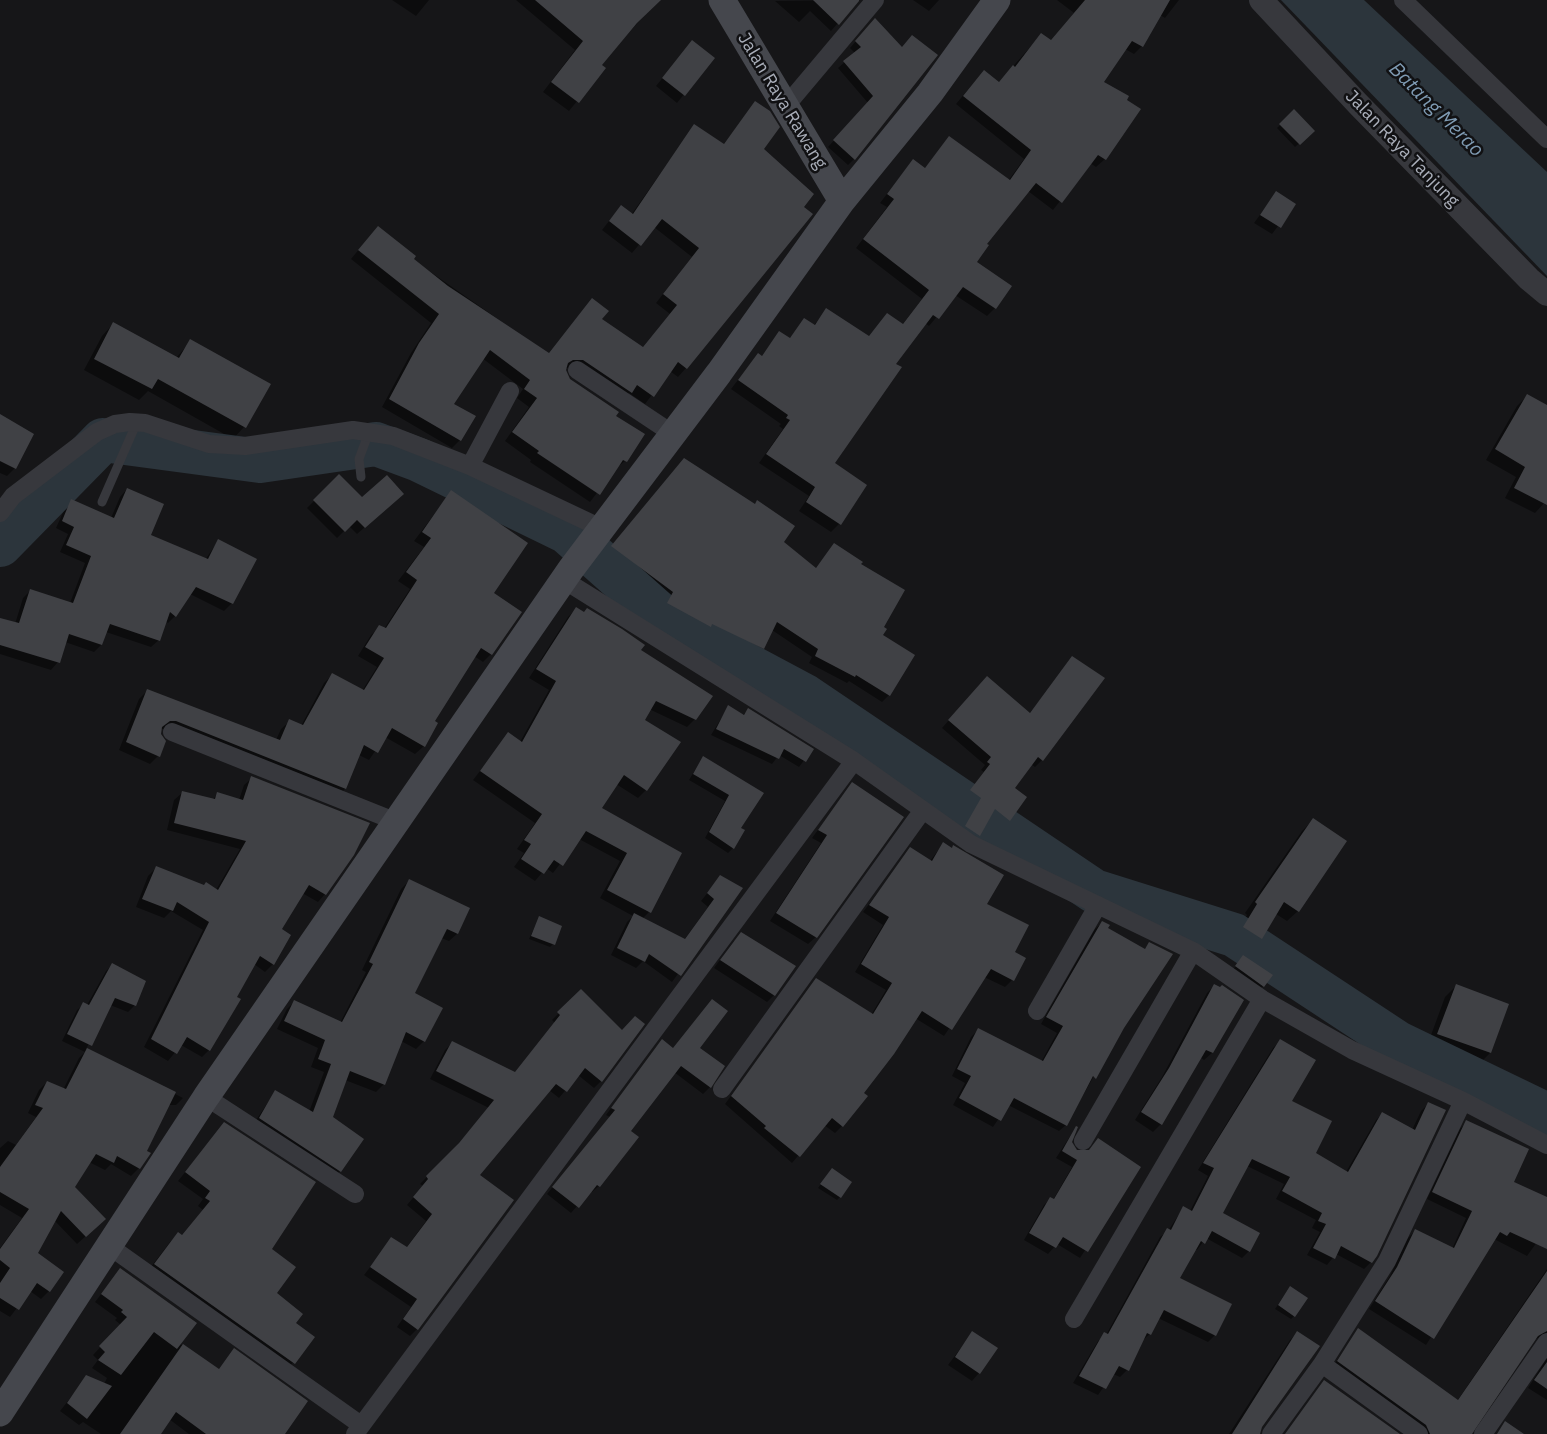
<!DOCTYPE html>
<html>
<head>
<meta charset="utf-8">
<style>
  body { margin:0 }
  canvas { display:block; background:#161618 }
</style>
</head>
<body>
<canvas width="1547" height="1434"></canvas>
<script>
const ctx = document.querySelector('canvas').getContext('2d');
ctx.lineJoin = 'round';
function paint(path, color) { ctx.fillStyle = color; ctx.fill(path, 'evenodd'); }
const toPath = rows => new Path2D(rows.map(r => 'M' + r).join(''));
function stroke(path, color, width, dash) { ctx.strokeStyle = color; ctx.lineWidth = width; ctx.lineCap = dash ? 'butt' : 'round'; ctx.setLineDash(dash || []); ctx.stroke(path); }
function write(font, color, halo, rows, align = 'center') {
  ctx.font = font + ' "IBM Plex Sans",sans-serif'; ctx.lineWidth = 5; ctx.setLineDash([]); ctx.textBaseline = 'middle'; ctx.strokeStyle = halo; ctx.fillStyle = color; for (const [text, x, y, turn = 0] of rows) {
    ctx.save(); ctx.translate(x, y); ctx.rotate((+turn || 0) * Math.PI / 180); ctx.textAlign = isNaN(turn) ? turn : align; if (halo) ctx.strokeText(text, 0, 0); ctx.fillText(text, 0, 0); ctx.restore();
  }
}
const water = toPath([
  [1281,0,1364,0,1547,172,1547,276]
]);
const shadow = toPath([
  [392,0,429,0,416,16],
  [516,0,658,0,600,65,604,68,569,111,543,92,575,50],
  [858,0,831,31,810,11,799,22,775,1],
  [913,0,939,0,929,11],
  [1057,0,1179,0,1165,18,1160,15,1142,46,1134,54,1125,49,1102,83,1105,159,1096,167,1090,163,1053,210,1028,191,985,244,975,262,1009,287,995,308,987,316,955,295,929,326,925,323,894,364,832,463,839,524,831,532,799,511,809,496,759,463,783,429,779,426,781,424,731,389,751,363,761,357,779,333,789,339,805,320,813,326,827,310,868,337,887,315,902,325,922,299,856,248,887,207,880,203,906,169,924,169,950,138,1008,181,1024,159,956,104,976,80,998,83,1041,35,1050,41,1074,13],
  [869,26,902,48,854,159,848,165,828,147,868,103,838,68,855,53,850,48],
  [692,42,713,58,677,103,656,86],
  [755,103,762,149,802,207,811,214,686,368,678,377,670,371,645,404,629,393,622,400,574,368,566,368,565,375,569,380,614,416,625,461,616,468,590,502,530,462,531,460,505,441,529,407,517,398,523,389,482,358,452,404,460,440,452,448,382,407,411,353,431,323,351,259,370,236,412,259,548,354,592,300,600,319,642,348,670,314,656,303,692,257,654,227,632,253,602,230,613,216,631,215,694,126,723,145],
  [1294,112,1313,131,1295,147,1277,128],
  [1276,193,1294,205,1272,234,1254,223],
  [113,324,176,358,191,341,269,385,244,427,233,439,148,391,139,400,84,370,102,336],
  [1527,396,1547,407,1547,500,1535,513,1505,498,1516,477,1486,460,1517,406],
  [0,416,15,468,7,476,0,473],
  [677,467,754,505,757,502,782,542,815,569,834,545,882,628,889,695,882,702,849,681,847,683,809,663,812,657,772,630,763,648,756,655,705,631,703,633,661,610,667,600,605,554],
  [339,476,362,499,395,501,357,534,349,526,337,538,307,508],
  [127,489,149,535,205,560,218,541,255,559,232,603,224,611,190,594,175,616,168,623,165,621,159,640,151,647,106,632,101,645,94,652,65,642,58,662,51,670,0,654,0,619,15,624,23,598,30,591,70,603,85,563,60,552,68,534,56,528,65,508,72,501,111,518,120,497],
  [451,492,492,593,491,654,483,662,474,656,433,721,424,746,415,754,385,737,369,760,359,755,345,789,336,797,167,729,160,729,158,756,150,764,119,750,139,699,147,691,276,740,281,729,290,721,301,726,324,683,332,675,362,691,377,667,358,656,371,635,380,627,384,629,410,589,398,581,424,547,414,541],
  [576,609,639,650,695,719,687,727,649,709,643,721,646,790,638,798,616,784,600,808,680,854,649,912,642,919,684,940,708,907,701,901,720,877,741,889,672,982,643,961,636,968,611,955,627,922,633,916,600,898,620,861,579,839,553,873,546,868,535,881,514,867,524,853,517,849,535,823,473,780,509,734,520,742,549,690,529,678,568,617],
  [1073,658,1042,760,1035,767,1031,764,1013,788,1008,820,1001,827,989,817,972,842,958,833,974,806,964,798,984,772,981,770,985,765,942,728,980,685,1029,714],
  [728,707,742,716,748,710,812,750,799,767,779,755,772,764,711,735],
  [703,757,762,794,739,828,733,848,728,853,705,838,725,801,689,780],
  [252,778,325,894,318,902,302,893,280,930,273,964,265,972,254,964,209,1050,202,1057,181,1045,168,1061,144,1047,203,930,171,911,164,918,136,907,148,876,156,868,216,890,240,849,167,830,174,800,182,793,212,800,218,794,239,800,244,785],
  [852,784,816,937,808,944,770,921,821,843,812,838],
  [1313,820,1298,911,1287,921,1276,914,1261,938,1250,949,1233,938,1247,915,1245,913,1302,831],
  [943,844,985,905,1013,953,1012,980,1005,987,984,977,944,1036,915,1018,862,1093,842,1126,835,1133,824,1125,792,1163,725,1104,816,980,871,1015,886,990,855,972,883,925,863,912,911,849,930,861],
  [409,881,457,934,449,941,441,938,413,994,424,1041,416,1049,401,1041,384,1084,376,1092,345,1080,331,1118,340,1171,332,1179,252,1126,275,1092,309,1112,324,1072,311,1067,318,1048,277,1029,287,1009,294,1002,340,1023,366,972,362,970,401,889],
  [539,918,553,944,550,947,529,939],
  [1102,923,1106,929,1144,950,1149,944,1122,1027,1066,1125,1059,1131,1008,1105,993,1127,953,1105,965,1083,952,1076,971,1037,978,1030,1041,1062,1057,1033,1041,1024,1095,929],
  [734,941,774,995,767,1002,714,968],
  [1240,960,1263,986,1260,989,1233,970],
  [112,965,144,981,134,1006,128,1012,110,1005,86,1049,183,1098,176,1105,168,1105,139,1168,131,1176,111,1164,105,1170,89,1162,73,1187,96,1227,77,1244,54,1220,36,1253,49,1291,41,1299,30,1291,10,1317,0,1311,0,1248,22,1218,0,1205,0,1148,8,1141,16,1145,36,1117,28,1113,39,1090,47,1082,63,1090,79,1058,85,1052,62,1041,77,1010,84,1004,87,1005,106,971],
  [1214,986,1242,1000,1212,1053,1204,1060,1200,1057,1161,1124,1153,1132,1135,1120,1162,1077,1207,993],
  [1456,986,1490,1053,1479,1064,1427,1046,1445,997],
  [581,991,622,1032,601,1081,594,1088,578,1075,559,1098,549,1090,478,1176,417,1329,410,1336,397,1327,411,1307,364,1275,392,1239,406,1248,426,1221,407,1205,423,1186,420,1184,452,1151,489,1108,430,1079,445,1050,452,1043,514,1074,555,1023,552,1020],
  [712,1000,697,1048,723,1066,710,1087,703,1094,674,1072,629,1131,599,1186,592,1192,590,1191,571,1213,547,1194,610,1117,606,1115,656,1047,662,1041,672,1050],
  [1280,1041,1289,1102,1314,1154,1346,1172,1376,1120,1383,1113,1412,1130,1421,1111,1428,1104,1371,1262,1364,1269,1336,1254,1327,1265,1307,1255,1320,1232,1312,1228,1316,1220,1276,1199,1284,1184,1247,1166,1221,1214,1249,1251,1242,1258,1206,1238,1197,1250,1195,1249,1178,1279,1215,1335,1208,1342,1158,1318,1150,1334,1142,1341,1127,1370,1120,1377,1113,1374,1098,1395,1073,1383,1098,1341,1106,1335,1160,1237,1168,1231,1183,1208,1190,1211,1208,1176,1198,1170,1273,1048],
  [1467,1122,1512,1182,1540,1238,1527,1256,1494,1239,1426,1345,1369,1309,1390,1276,1408,1238,1415,1231,1452,1249,1466,1218,1427,1199,1460,1129],
  [224,1124,270,1249,275,1294,294,1323,313,1337,286,1371,147,1272,170,1242,178,1234,181,1236,203,1210,198,1206,203,1199,178,1181],
  [1076,1127,1070,1142,1076,1152,1088,1152,1098,1140,1139,1167,1080,1258,1057,1244,1048,1254,1024,1240,1044,1205,1050,1199,1053,1200,1072,1167,1056,1158],
  [829,1173,840,1197,837,1200,818,1188],
  [1547,1269,1547,1340,1540,1337,1532,1341,1470,1434,1420,1434,1331,1369,1358,1330,1457,1401],
  [120,1270,179,1343,218,1370,234,1350,283,1434,189,1434,169,1419,159,1434,101,1434,83,1422,79,1425,60,1411,87,1377,104,1384,107,1378,92,1368,98,1360,93,1355,121,1325,115,1320,117,1318,95,1302],
  [1287,1291,1294,1316,1291,1319,1275,1309],
  [972,1333,979,1373,972,1381,948,1365],
  [1297,1333,1258,1434,1229,1434,1290,1340],
  [1547,1358,1547,1400,1528,1388]
]);
const river = toPath([
  [0,545,103,440,260,461,376,444,419,460,567,532,672,625,805,696,1094,891,1234,935,1398,1043,1547,1115]
]);
const building = toPath([
  [535,0,661,0,637,23,602,65,606,68,579,103,551,82,583,41],
  [813,0,859,0,859,1,839,25],
  [1085,0,1170,0,1143,47,1132,41,1104,82,1129,96,1127,100,1141,109,1106,160,1098,155,1062,203,1036,183,987,244,989,245,977,262,1012,286,996,309,963,287,939,319,933,315,896,364,902,367,835,463,867,485,841,525,806,502,815,487,766,454,790,420,786,418,788,415,738,380,758,353,762,356,779,331,790,338,804,318,815,325,826,308,869,336,887,313,903,324,929,290,863,239,894,199,887,194,913,159,925,168,949,136,1010,180,1031,150,963,96,984,70,999,82,1013,65,1015,67,1041,33,1051,40],
  [875,18,902,47,912,35,938,55,855,160,833,140,873,96,843,61,861,47,855,41],
  [692,40,715,58,685,96,662,78],
  [755,101,770,111,780,127,764,149,814,194,804,207,813,214,687,369,678,362,654,397,637,385,632,393,583,360,573,360,568,363,566,370,570,379,619,412,616,416,645,434,627,462,623,460,600,495,537,453,539,451,512,432,537,398,524,389,530,380,490,350,454,404,476,416,461,441,389,399,419,343,439,314,358,250,378,226,416,256,414,259,448,286,549,353,592,298,609,311,602,319,643,347,677,305,663,294,699,248,662,219,641,246,609,221,621,205,633,214,694,124,724,144],
  [1294,109,1315,131,1300,145,1279,124],
  [1276,191,1296,204,1281,228,1260,215],
  [113,322,179,358,190,339,271,384,246,428,158,379,152,389,94,359],
  [1527,394,1547,405,1547,505,1514,488,1525,467,1495,449],
  [0,414,34,434,16,469,0,461],
  [684,458,755,504,757,500,795,526,784,542,816,568,834,543,863,562,861,564,905,590,884,627,887,629,883,635,915,655,890,696,856,675,855,677,815,656,818,649,777,622,764,649,712,624,711,627,667,603,673,592,611,546],
  [339,474,362,497,387,475,404,494,365,528,357,520,345,532,313,500],
  [127,488,164,504,151,535,208,559,218,539,257,559,233,604,196,587,176,617,170,612,160,641,110,624,102,645,69,634,60,663,0,645,0,618,19,623,30,589,73,603,91,556,66,545,74,527,62,521,71,499,114,518],
  [451,490,528,543,494,593,522,612,492,655,481,648,435,721,438,723,425,747,392,728,378,753,364,745,346,789,176,721,170,721,162,727,161,734,166,741,160,757,126,742,147,689,280,740,289,719,303,725,332,673,364,690,384,658,365,647,379,625,386,628,417,580,406,572,431,538,422,532],
  [576,607,584,612,587,608,622,629,645,645,641,650,713,696,696,720,656,701,645,720,681,742,647,791,624,775,602,808,682,853,651,913,607,890,627,853,586,831,563,866,554,860,544,874,521,859,531,844,524,840,542,814,480,771,508,732,522,742,556,681,536,669],
  [1072,656,1105,678,1043,761,1038,757,1015,788,1027,797,1010,821,995,809,980,836,965,826,981,798,970,790,990,764,987,762,991,757,948,720,987,676,1030,713],
  [728,705,744,715,748,708,814,749,806,762,784,749,779,759,716,729],
  [703,756,764,793,741,828,745,830,734,849,709,832,729,795,693,774],
  [251,776,370,823,354,855,326,895,309,885,282,929,291,935,274,965,260,956,237,997,241,999,210,1051,187,1037,177,1054,151,1039,209,922,177,902,173,911,142,899,156,866,204,885,206,882,218,890,246,841,174,823,182,791,215,799,217,792,243,800],
  [852,782,904,817,817,938,776,913,827,835,818,830],
  [1313,818,1347,841,1299,912,1284,902,1262,939,1243,927,1257,904,1255,902],
  [943,842,952,848,953,845,1004,875,987,904,1029,925,1015,952,1026,958,1014,981,991,969,952,1030,922,1011,894,1054,864,1093,868,1096,843,1127,832,1118,800,1157,764,1128,766,1126,731,1096,816,978,873,1014,892,983,861,964,889,917,869,905,910,847,932,861],
  [720,875,743,888,681,976,649,954,645,962,617,948,634,913,685,939,714,899,707,893],
  [409,879,470,908,458,934,447,929,415,993,443,1008,425,1042,406,1032,385,1085,350,1071,333,1117,364,1139,341,1172,259,1118,275,1090,313,1112,331,1064,318,1059,325,1040,284,1021,294,1000,342,1022,373,964,369,962],
  [539,916,562,926,555,945,531,936],
  [1102,921,1110,925,1108,928,1145,949,1149,942,1173,954,1124,1028,1096,1079,1093,1076,1067,1126,1014,1098,1001,1121,959,1098,971,1076,957,1069,978,1028,1043,1061,1063,1026,1046,1017],
  [741,932,796,966,775,996,720,960],
  [1243,955,1273,975,1264,987,1235,966],
  [112,963,146,981,136,1006,115,998,92,1046,67,1034,83,1002,89,1005],
  [1214,984,1220,987,1222,985,1244,1000,1213,1053,1206,1050,1162,1125,1141,1112,1169,1068],
  [1456,984,1509,1004,1491,1053,1437,1034],
  [581,989,622,1030,635,1016,645,1024,602,1082,585,1068,567,1092,556,1084,480,1175,514,1200,418,1330,403,1319,417,1299,370,1267,391,1237,407,1247,432,1214,413,1197,428,1179,426,1176,459,1143,494,1100,436,1071,452,1041,515,1072,560,1015,557,1012],
  [712,999,728,1011,700,1048,725,1066,711,1088,681,1066,631,1131,639,1137,600,1187,597,1185,579,1208,552,1187,615,1110,611,1108,662,1039,673,1048],
  [1280,1039,1316,1060,1292,1101,1332,1121,1316,1153,1348,1172,1382,1112,1415,1130,1428,1102,1446,1110,1377,1256,1372,1263,1341,1246,1335,1259,1313,1248,1326,1224,1318,1221,1322,1213,1282,1191,1290,1177,1252,1159,1223,1213,1260,1233,1250,1252,1212,1231,1205,1244,1201,1241,1180,1278,1232,1304,1216,1336,1164,1310,1151,1335,1147,1333,1129,1371,1119,1366,1106,1389,1079,1376,1104,1332,1108,1334,1167,1228,1171,1230,1183,1206,1192,1211,1214,1168,1203,1163],
  [87,1048,176,1092,147,1151,151,1153,140,1169,117,1156,114,1163,96,1154,75,1187,106,1219,86,1237,61,1211,38,1253,64,1272,50,1292,37,1283,19,1310,0,1298,0,1283,10,1268,0,1260,0,1249,29,1209,0,1192,0,1167,43,1108,35,1105,47,1081,66,1089],
  [1466,1120,1529,1149,1514,1182,1547,1197,1547,1249,1510,1232,1507,1236,1500,1232,1434,1339,1375,1301,1397,1267,1415,1229,1454,1248,1472,1211,1432,1192],
  [224,1122,316,1182,272,1249,296,1267,277,1293,303,1314,296,1323,315,1337,295,1364,154,1264,178,1232,182,1235,210,1201,205,1198,210,1191,185,1172],
  [1076,1126,1078,1127,1072,1142,1077,1150,1089,1150,1098,1138,1141,1167,1088,1252,1063,1237,1056,1248,1029,1233,1050,1197,1054,1199,1077,1160,1062,1151],
  [832,1168,852,1182,841,1198,820,1184],
  [120,1268,197,1323,177,1349,154,1332,121,1375,98,1360,105,1352,99,1346,127,1317,121,1312,123,1310,101,1294],
  [1547,1271,1547,1331,1538,1336,1472,1434,1430,1434,1426,1425,1337,1361,1358,1328,1458,1400],
  [1290,1286,1308,1298,1295,1317,1278,1305],
  [972,1331,998,1348,980,1374,955,1357],
  [1297,1331,1320,1346,1262,1427,1260,1434,1232,1434],
  [183,1344,219,1369,234,1348,308,1401,285,1434,206,1434,176,1412,161,1434,120,1434],
  [1547,1362,1547,1389,1534,1380],
  [86,1375,112,1386,87,1419,67,1403],
  [1324,1380,1400,1434,1285,1434],
  [1505,1421,1524,1434,1497,1434]
]);
const service = toPath([
  [361,477,359,459,369,432],
  [102,502,137,422]
]);
const minor = toPath([
  [1403,0,1547,139],
  [785,107,875,0],
  [577,370,673,434],
  [470,466,510,391],
  [0,513,13,496,97,432,115,424,130,422,145,423,209,444,245,446,353,430,393,436,470,466,601,528],
  [564,580,854,761,971,844,1193,951,1262,999,1352,1050,1463,1101,1547,1145],
  [172,732,397,822],
  [1037,1011,1098,905],
  [722,1089,923,810],
  [206,1097,355,1194],
  [1083,1141,1193,951],
  [109,1246,361,1425],
  [1074,1319,1262,999],
  [1322,1364,1419,1434],
  [355,1434,854,761],
  [1271,1434,1322,1364,1387,1261,1463,1101],
  [1483,1434,1547,1342]
]);
const tertiary = toPath([
  [1261,0,1358,104,1529,279,1547,294]
]);
const secondary = toPath([
  [722,0,842,201],
  [0,1413,206,1097,571,569,719,373,842,201,930,93,997,0]
]);
const streetNames = [
  ["Jalan Raya Rawang",782,101,59],
  ["Jalan Raya Tanjung",1402,149,46]
];
const waterNames = [
  ["Batang Merao",1436,110,45]
];
paint(water, '#2c353c');
paint(shadow, '#0007');
stroke(river, '#2c353c', 44);
paint(building, '#404145');
stroke(service, '#37383d', 9);
stroke(minor, '#37383d', 18);
stroke(tertiary, '#37383d', 24);
stroke(secondary, '#45474d', 27);
write('18px', '#a8adb8', '#111113', streetNames);
write('italic 20px', '#7f9bb3', '#111113', waterNames);
</script>
</body>
</html>
